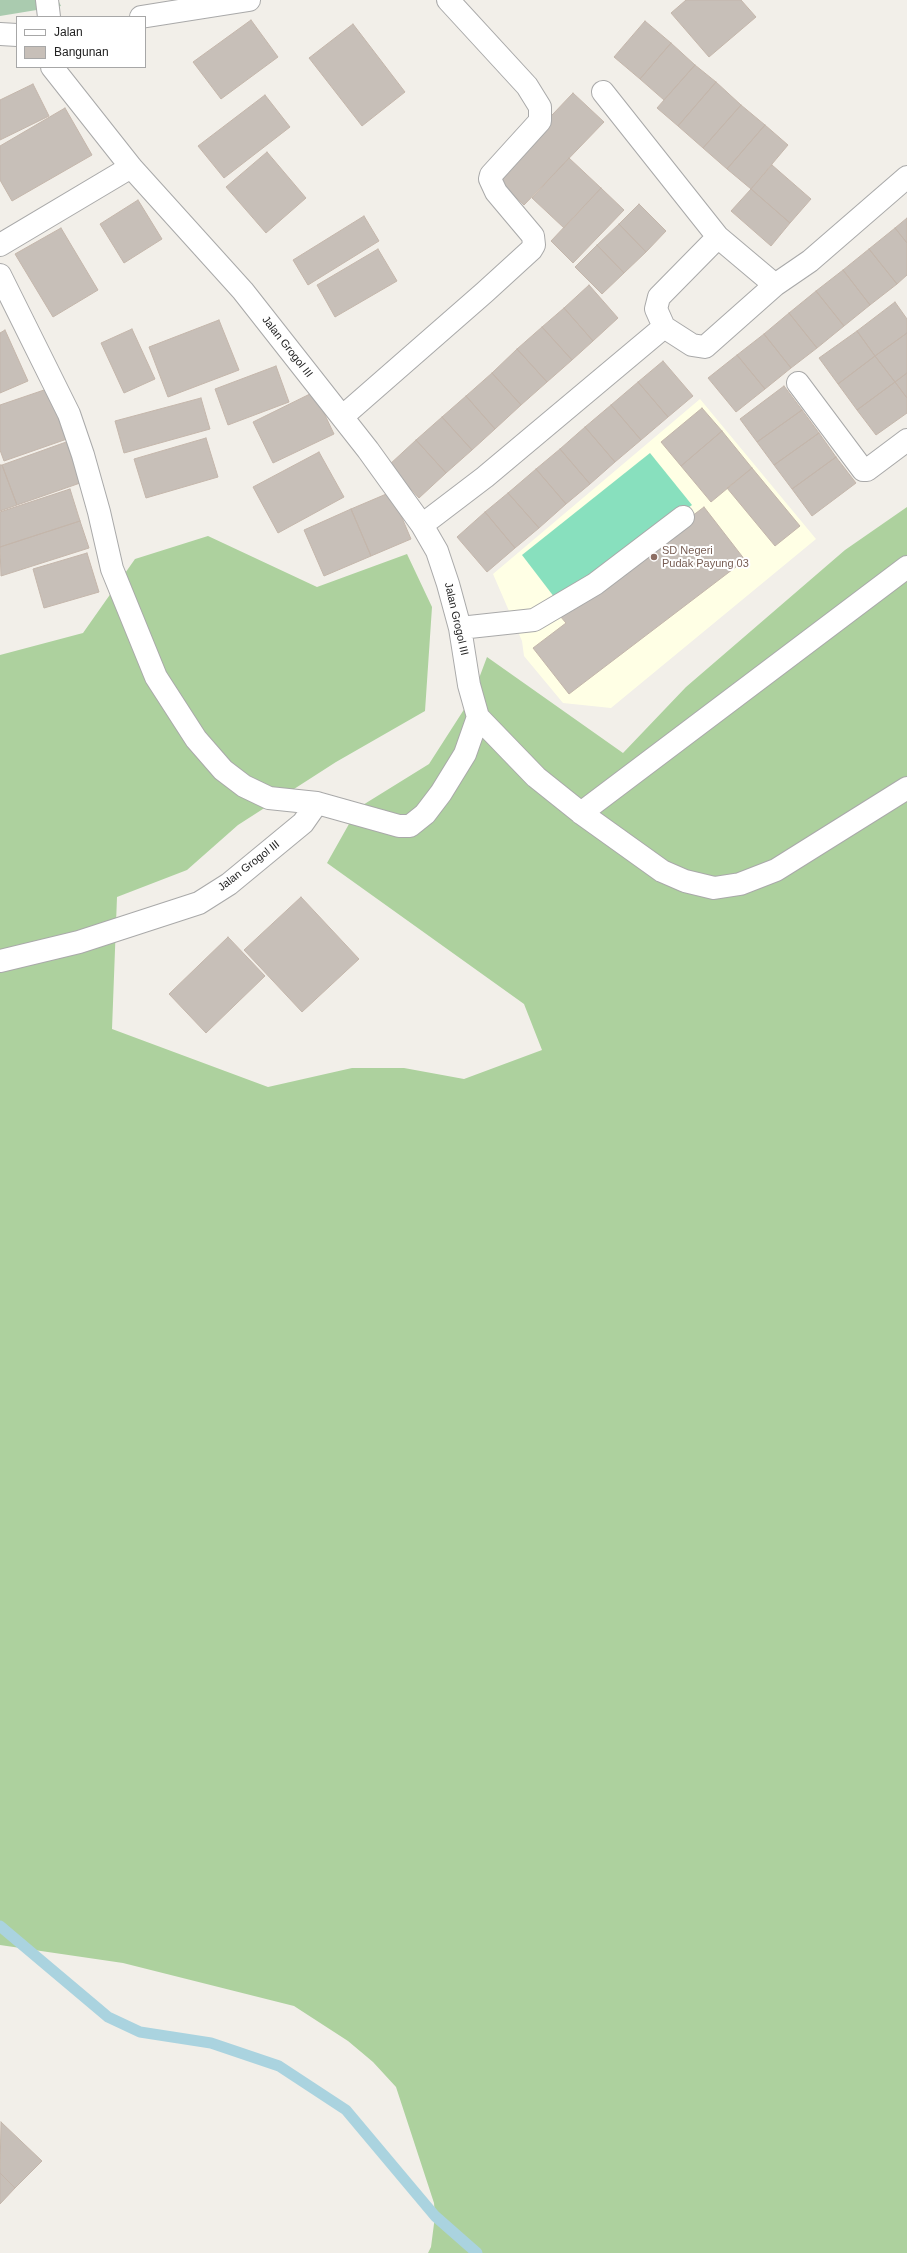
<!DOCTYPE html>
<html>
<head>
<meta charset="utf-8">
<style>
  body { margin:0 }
  #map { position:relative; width:907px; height:2253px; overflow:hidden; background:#f2efe9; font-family:Helvetica,sans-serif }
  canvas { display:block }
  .legend { position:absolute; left:16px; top:16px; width:130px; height:52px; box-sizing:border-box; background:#fff; border:1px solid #a7a7a7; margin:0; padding:5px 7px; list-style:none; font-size:12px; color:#222 }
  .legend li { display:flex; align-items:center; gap:8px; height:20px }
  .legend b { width:20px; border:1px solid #a7a7a7 }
</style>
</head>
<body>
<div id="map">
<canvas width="907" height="2253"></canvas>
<ul class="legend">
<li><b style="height:5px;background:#fff"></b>Jalan</li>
<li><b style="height:11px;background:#c7bfb8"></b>Bangunan</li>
</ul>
</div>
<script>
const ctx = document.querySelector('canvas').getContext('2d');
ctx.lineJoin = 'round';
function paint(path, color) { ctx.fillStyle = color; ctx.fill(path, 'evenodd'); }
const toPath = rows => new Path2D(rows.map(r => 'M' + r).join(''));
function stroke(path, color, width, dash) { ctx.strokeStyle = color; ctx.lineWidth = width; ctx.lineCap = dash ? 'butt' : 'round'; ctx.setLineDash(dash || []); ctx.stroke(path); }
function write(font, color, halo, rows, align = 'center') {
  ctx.font = font + ' Helvetica,sans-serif'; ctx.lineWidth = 4; ctx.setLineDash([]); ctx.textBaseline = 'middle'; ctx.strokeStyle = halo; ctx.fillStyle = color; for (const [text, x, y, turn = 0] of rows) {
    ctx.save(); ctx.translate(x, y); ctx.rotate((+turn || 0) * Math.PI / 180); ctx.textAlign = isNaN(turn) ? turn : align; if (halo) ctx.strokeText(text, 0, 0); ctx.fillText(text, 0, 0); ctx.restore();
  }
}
const education = toPath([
  [700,399,816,539,611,708,563,703,524,656,522,641,493,574]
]);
const forest = toPath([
  [907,507,907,2253,428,2253,431,2247,435,2216,434,2203,396,2087,373,2062,348,2041,294,2006,123,1963,0,1945,0,655,83,633,135,559,208,536,317,587,407,554,432,607,425,711,336,762,238,825,187,870,117,897,112,1029,268,1087,352,1068,404,1068,464,1079,542,1050,524,1004,327,863,358,808,429,764,472,697,487,657,623,753,686,687,845,550]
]);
const cemetery = toPath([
  [0,0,58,0,61,6,0,16]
]);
const pitch = toPath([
  [650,453,692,505,558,602,522,555]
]);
const stream = toPath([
  [0,1926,108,2017,140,2032,211,2043,279,2066,346,2110,435,2216,477,2253]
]);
const building = toPath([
  [686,0,741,0,756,17,709,57,671,13,686,0],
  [251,20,278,57,221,99,193,62,251,20],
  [645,21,671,43,640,79,614,57,645,21],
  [353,24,405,92,362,126,309,58,353,24],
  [671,43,695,65,664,100,640,79,671,43],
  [695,65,716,82,678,126,657,108,695,65],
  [716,82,741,105,703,148,678,126,716,82],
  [33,84,49,116,0,140,0,100,33,84],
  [573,93,604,122,524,205,494,176,573,93],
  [265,95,290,127,224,178,198,146,265,95],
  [741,105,765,125,727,169,703,148,741,105],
  [65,108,92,155,12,201,0,180,0,146,65,108],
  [765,125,788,145,751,189,727,169,765,125],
  [267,152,306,198,266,233,226,187,267,152],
  [569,158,601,188,564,228,532,198,569,158],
  [772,165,811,199,790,223,751,189,772,165],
  [601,188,624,210,573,263,551,241,601,188],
  [751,189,790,223,771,246,731,211,751,189],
  [138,200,162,239,124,263,100,224,138,200],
  [639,204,666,231,646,252,619,224,639,204],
  [364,216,379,241,308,285,293,260,364,216],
  [907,218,907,243,895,228,907,218],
  [619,224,646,252,624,273,597,245,619,224],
  [61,228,98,290,53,317,15,254,61,228],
  [895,228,907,243,907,275,897,284,869,249,895,228],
  [597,245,624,273,602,294,575,267,597,245],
  [378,249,397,281,335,317,317,285,378,249],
  [869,249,897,284,870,305,843,270,869,249],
  [843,270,870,305,844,326,816,291,843,270],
  [589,285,618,318,593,341,564,308,589,285],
  [816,291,844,326,817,348,789,313,816,291],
  [895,302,907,319,907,333,875,356,857,331,895,302],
  [564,308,593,341,572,360,542,327,564,308],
  [789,313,817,348,791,368,764,334,789,313],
  [219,320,239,370,168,397,149,347,219,320],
  [542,327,572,360,547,382,517,349,542,327],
  [132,329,155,379,124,393,101,343,132,329],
  [5,330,28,381,0,393,0,333,5,330],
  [857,331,875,356,838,384,819,358,857,331],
  [907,333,907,373,895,382,875,356,907,333],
  [764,334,791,368,765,389,737,355,764,334],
  [517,349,547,382,521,405,492,373,517,349],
  [737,355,765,389,736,412,708,378,737,355],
  [875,356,895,382,857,410,838,384,875,356],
  [663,361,693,396,668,417,638,382,663,361],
  [276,366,289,402,228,425,215,389,276,366],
  [492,373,521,405,495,429,466,396,492,373],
  [907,373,907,398,895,382,907,373],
  [638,382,668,417,641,440,611,405,638,382],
  [895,382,907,398,907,413,876,435,857,410,895,382],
  [784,386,802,410,757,442,740,419,784,386],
  [50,388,67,439,4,461,0,450,0,405,50,388],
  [314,392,334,434,273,463,253,422,314,392],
  [466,396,495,429,472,450,442,417,466,396],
  [201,398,210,429,124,453,115,421,201,398],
  [611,405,641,440,615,462,585,427,611,405],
  [702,408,722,431,681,466,661,442,702,408],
  [802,410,819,433,774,465,757,442,802,410],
  [442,417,472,450,446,473,416,440,442,417],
  [585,427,615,462,590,484,560,449,585,427],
  [722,431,752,468,711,502,681,466,722,431],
  [819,433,836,457,792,489,774,465,819,433],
  [206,438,218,477,146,498,134,459,206,438],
  [416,440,446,473,419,498,389,465,416,440],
  [69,441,83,482,17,505,2,465,69,441],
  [560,449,590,484,566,504,536,469,560,449],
  [319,452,344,497,278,533,253,487,319,452],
  [836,457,856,483,812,516,792,489,836,457],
  [0,465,2,465,17,505,0,511,0,465],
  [752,468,800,526,775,546,727,488,752,468],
  [536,469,566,504,539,528,508,493,536,469],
  [70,489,80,521,0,547,0,512,70,489],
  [391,492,411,539,371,556,351,509,391,492],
  [508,493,539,528,515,548,485,512,508,493],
  [704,507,745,560,569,694,533,648,566,623,560,616,704,507],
  [351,509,371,556,324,576,304,530,351,509],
  [485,512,515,548,487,572,457,537,485,512],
  [80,521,89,548,1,576,0,547,80,521],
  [87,553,99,592,44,608,33,569,87,553],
  [301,897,359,959,302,1012,244,950,301,897],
  [228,937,265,976,206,1033,169,994,228,937],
  [1,2122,42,2161,15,2188,0,2173,1,2122],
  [0,2173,15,2188,0,2204,0,2173]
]);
const minor = toPath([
  [47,0,49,17],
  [141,17,249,0],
  [0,34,17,35],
  [718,237,775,285,810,261,907,177],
  [0,245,131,167],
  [0,275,69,414,83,455,99,512,112,569,156,677,196,739,223,770,244,786,269,798,317,803],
  [664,327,692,345,705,347,775,285],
  [798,383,863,470,867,470,907,440],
  [342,417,485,292,531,250,534,245,533,236,496,192,490,179,491,175,540,121,540,107,527,86,448,0],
  [422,525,485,477,664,327,656,309,659,297,718,237,603,92],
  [460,628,534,620,595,584,683,517],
  [478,717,536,777,581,813,662,871,685,881,714,888,740,884,776,870,907,788],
  [581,813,907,567],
  [0,961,79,942,199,903,229,884,303,823,317,803,399,826,410,826,425,814,441,793,465,754,478,717,469,685,460,628,448,584,437,551,422,525,368,450,243,291,131,167,52,67]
]);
const markers = [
  [654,557,4,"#8d6e63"]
];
const streetNames = [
  ["Jalan Grogol III",287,347,52],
  ["Jalan Grogol III",456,619,77],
  ["Jalan Grogol III",249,866,-38]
];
const educationNames = [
  ["SD Negeri",662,551],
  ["Pudak Payung 03",662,564]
];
paint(education, '#ffffe5');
paint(forest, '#add19e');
paint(cemetery, '#aacbaf');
paint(pitch, '#88e0be');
stroke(stream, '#aad3df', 11);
paint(building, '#c7bfb8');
stroke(building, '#c4b6ab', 1);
stroke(minor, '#a9a9a9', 24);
stroke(minor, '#fff', 22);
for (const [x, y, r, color] of markers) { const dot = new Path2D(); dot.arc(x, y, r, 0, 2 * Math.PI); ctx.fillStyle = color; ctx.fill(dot); stroke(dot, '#fff', 1.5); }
write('11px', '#222', '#fff', streetNames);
write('11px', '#785e54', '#fff', educationNames, 'left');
</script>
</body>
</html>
